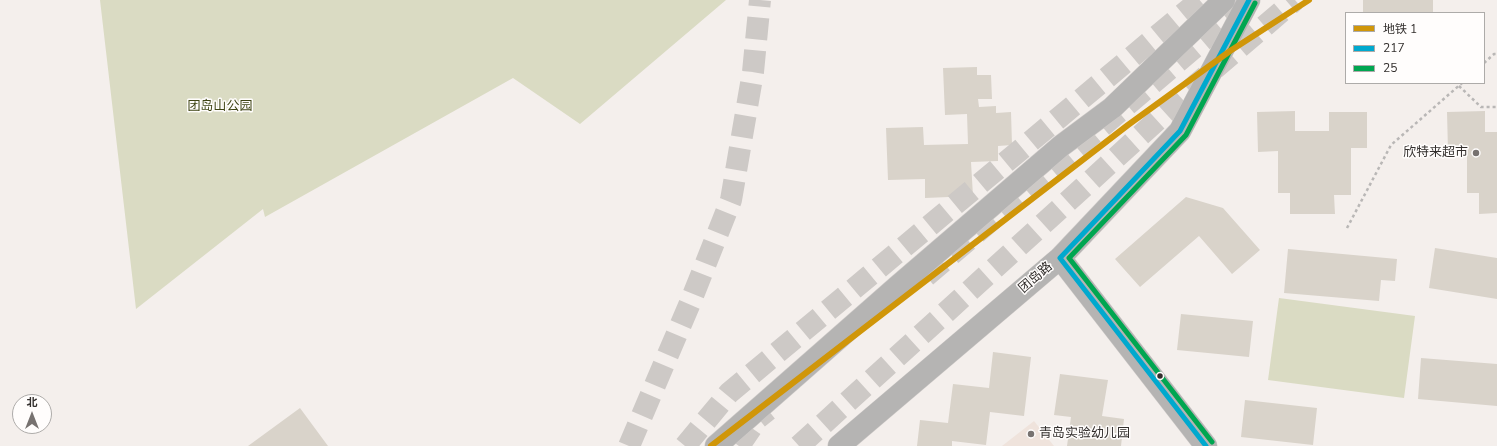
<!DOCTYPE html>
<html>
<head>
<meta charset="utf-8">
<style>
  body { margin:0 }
  #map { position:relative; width:1497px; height:446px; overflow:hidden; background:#f4efec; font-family:"Nunito Sans","Noto Sans SC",sans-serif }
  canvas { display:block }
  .legend { position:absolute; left:1345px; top:12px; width:140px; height:72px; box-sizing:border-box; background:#fffdfc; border:1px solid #adaba9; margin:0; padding:5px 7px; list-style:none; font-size:12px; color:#332f2d }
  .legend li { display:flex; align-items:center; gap:8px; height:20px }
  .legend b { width:20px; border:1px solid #adaba9 }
  .north { position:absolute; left:12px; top:394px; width:40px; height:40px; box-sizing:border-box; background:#fffdfc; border:1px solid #adaba9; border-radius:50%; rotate:0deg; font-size:11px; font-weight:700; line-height:16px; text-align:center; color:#332f2d }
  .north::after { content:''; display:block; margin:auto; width:14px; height:18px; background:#777270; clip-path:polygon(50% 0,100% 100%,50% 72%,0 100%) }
</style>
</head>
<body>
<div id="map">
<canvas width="1497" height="446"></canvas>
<ul class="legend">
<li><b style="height:5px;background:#d09609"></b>地铁 1</li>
<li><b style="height:5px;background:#00a9ce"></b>217</li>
<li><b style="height:5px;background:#00a651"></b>25</li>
</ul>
<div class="north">北</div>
</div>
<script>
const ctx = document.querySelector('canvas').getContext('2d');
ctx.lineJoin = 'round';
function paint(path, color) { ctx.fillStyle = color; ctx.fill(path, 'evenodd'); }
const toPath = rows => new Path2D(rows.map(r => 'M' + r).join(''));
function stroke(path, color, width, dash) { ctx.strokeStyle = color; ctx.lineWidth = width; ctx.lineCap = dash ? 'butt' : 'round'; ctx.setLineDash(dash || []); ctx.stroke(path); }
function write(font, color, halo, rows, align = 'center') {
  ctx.font = font + ' "Nunito Sans","Noto Sans SC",sans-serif'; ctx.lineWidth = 3; ctx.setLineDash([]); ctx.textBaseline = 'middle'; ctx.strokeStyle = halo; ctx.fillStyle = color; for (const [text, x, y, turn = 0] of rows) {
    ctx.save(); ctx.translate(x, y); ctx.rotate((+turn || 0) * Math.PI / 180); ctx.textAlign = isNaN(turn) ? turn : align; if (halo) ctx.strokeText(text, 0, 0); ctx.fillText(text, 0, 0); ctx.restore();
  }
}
const built = toPath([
  [1034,421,1054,446,1002,446]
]);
const green = toPath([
  [100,0,726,0,580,124,513,78,265,217,263,209,136,309],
  [1279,298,1415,316,1404,398,1268,380]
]);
const building = toPath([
  [1363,0,1433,0,1433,13,1363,13],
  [977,67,977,75,991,75,992,99,978,99,979,107,996,106,996,113,1011,112,1012,145,998,146,998,161,971,162,973,196,925,198,925,179,888,180,886,128,923,127,924,145,968,144,967,114,945,115,943,68],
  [1295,111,1295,131,1329,131,1329,112,1367,112,1367,148,1351,148,1351,195,1334,195,1335,214,1290,214,1290,193,1278,193,1278,151,1258,152,1257,112],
  [1485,111,1485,132,1497,132,1497,213,1479,214,1479,193,1467,193,1467,150,1448,151,1447,112],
  [1186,197,1223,208,1260,250,1232,274,1199,236,1140,287,1115,259],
  [1435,248,1497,258,1497,299,1429,288],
  [1288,249,1397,259,1395,281,1381,280,1379,301,1284,293],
  [1181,314,1253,321,1249,357,1177,350],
  [993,352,1031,357,1024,416,990,412,986,445,952,441,952,446,917,446,920,420,948,423,953,384,989,388],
  [1421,358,1497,364,1497,406,1418,399],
  [1060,374,1108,380,1102,416,1124,419,1121,446,1067,446,1071,417,1054,415],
  [1245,400,1317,408,1313,445,1241,437],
  [300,408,328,446,248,446]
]);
const trunkTunnel = toPath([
  [926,276,1247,3],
  [629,446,690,303,731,200,753,72,760,0],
  [685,446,729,393,1200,0],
  [739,446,758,418,768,410],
  [799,446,1198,83,1295,0]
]);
const path = toPath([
  [1484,63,1494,54,1497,54],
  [1459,86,1481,107,1497,107],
  [1347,228,1391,145,1462,83]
]);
const minor = toPath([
  [1060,258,1206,446],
  [716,446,898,286,1061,146,1112,108,1224,0],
  [839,446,1060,258,1180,131,1249,0]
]);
const bus1 = toPath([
  [1060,258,1180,131,1249,0],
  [1060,258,1206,446]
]);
const bus2 = toPath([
  [1212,442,1069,258,1186,135,1255,3]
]);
const metro1 = toPath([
  [711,446,1128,125,1230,51,1309,0]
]);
const markers = [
  [1476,153,4,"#777270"],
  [1160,376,3.5,"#332f2d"],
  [1031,434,4,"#777270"]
];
const parkNames = [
  ["团岛山公园",220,107]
];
const poiNames = [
  ["欣特来超市",1468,153],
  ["青岛实验幼儿园",1039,434,"left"]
];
const streetNames = [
  ["团岛路",1036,278,-41]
];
paint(built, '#efe3dc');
paint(green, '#dadbc3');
paint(building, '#d9d3ca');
stroke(trunkTunnel, '#cdc9c6', 22, [22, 11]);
stroke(minor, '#d0ccca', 23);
stroke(path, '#b9b7b6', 2.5, [3, 3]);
stroke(minor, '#b5b4b3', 22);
stroke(bus1, '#00a9ce', 5);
stroke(bus2, '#00a651', 5);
stroke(metro1, '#d09609', 6);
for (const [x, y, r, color] of markers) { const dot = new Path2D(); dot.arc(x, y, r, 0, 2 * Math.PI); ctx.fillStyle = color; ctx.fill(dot); stroke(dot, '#fffdfc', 1.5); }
write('13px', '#3e4413', '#fffdfc', parkNames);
write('13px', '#332f2d', '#fffdfc', poiNames, 'right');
write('13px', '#332f2d', '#fffdfc', streetNames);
</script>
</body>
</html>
